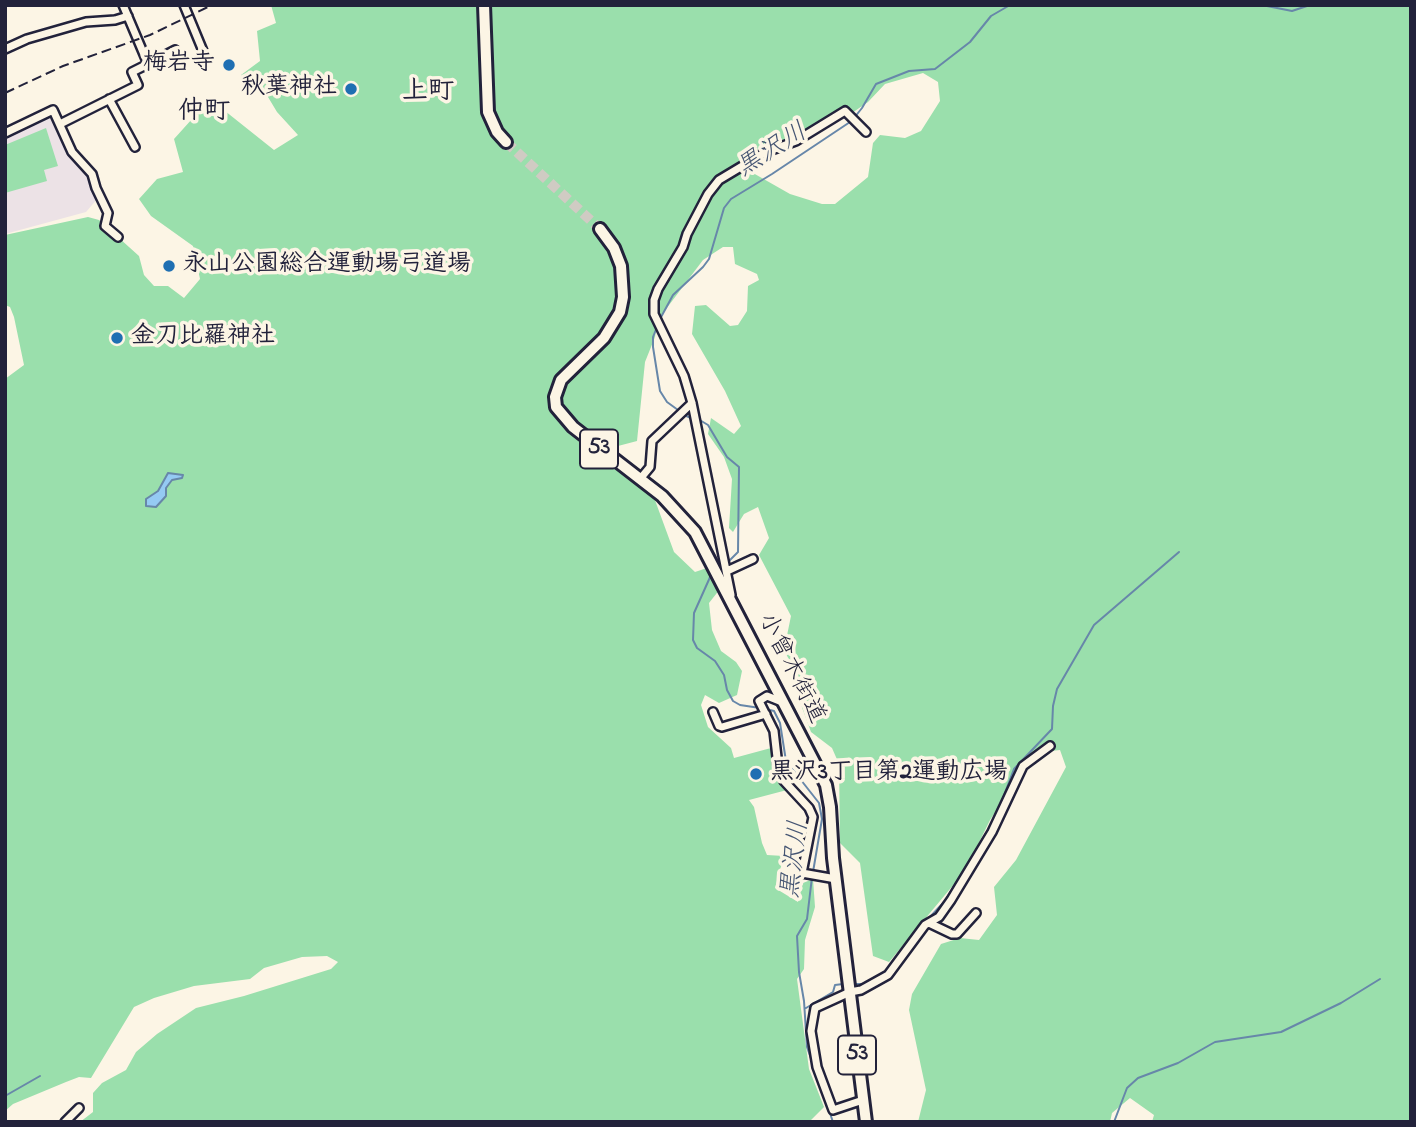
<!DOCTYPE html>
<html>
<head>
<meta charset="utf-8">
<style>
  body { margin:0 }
  #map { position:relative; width:1416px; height:1127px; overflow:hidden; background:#fcf5e5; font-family:"Indie Flower",sans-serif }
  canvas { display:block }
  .frame { position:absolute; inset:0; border:7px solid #22223b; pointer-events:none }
</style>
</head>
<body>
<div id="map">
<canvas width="1416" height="1127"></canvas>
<div class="frame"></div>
</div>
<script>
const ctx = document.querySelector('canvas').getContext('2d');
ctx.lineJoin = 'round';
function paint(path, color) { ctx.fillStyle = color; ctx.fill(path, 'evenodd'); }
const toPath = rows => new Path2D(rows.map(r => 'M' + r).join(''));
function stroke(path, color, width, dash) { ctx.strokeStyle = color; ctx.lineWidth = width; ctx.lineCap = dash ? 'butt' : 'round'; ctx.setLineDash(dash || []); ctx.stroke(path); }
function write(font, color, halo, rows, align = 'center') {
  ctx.font = font + ' "Indie Flower","Klee One",sans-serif'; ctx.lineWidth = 7; ctx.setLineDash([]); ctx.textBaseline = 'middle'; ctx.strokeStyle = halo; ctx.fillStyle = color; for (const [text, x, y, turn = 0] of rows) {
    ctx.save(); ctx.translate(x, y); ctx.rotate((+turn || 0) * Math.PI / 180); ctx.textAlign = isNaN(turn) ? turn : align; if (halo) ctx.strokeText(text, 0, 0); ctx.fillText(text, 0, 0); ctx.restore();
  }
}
const built = toPath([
  [53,110,72,151,92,174,98,198,86,212,5,234,5,134]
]);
const green = toPath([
  [271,5,1411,5,1411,1122,1152,1122,1154,1115,1130,1098,1112,1113,1110,1122,918,1122,926,1090,909,1010,912,994,941,944,960,938,979,940,997,915,994,887,1016,860,1066,767,1060,750,1033,753,990,820,965,871,889,962,873,956,860,863,840,843,839,764,832,748,811,732,800,702,806,692,784,650,791,616,759,555,769,538,758,507,744,514,733,532,729,528,732,479,724,457,708,434,711,418,734,434,741,426,725,391,692,334,695,306,706,305,730,326,738,325,747,311,748,286,759,280,757,274,735,264,733,247,723,247,703,260,657,321,655,337,645,362,637,441,618,446,608,464,652,492,674,552,695,572,707,568,720,589,709,603,712,630,721,651,736,662,742,671,737,695,719,703,705,695,701,705,708,727,731,748,734,758,771,748,775,768,787,790,749,800,754,807,762,843,767,855,784,856,775,888,798,902,803,883,813,879,815,907,805,940,804,969,797,979,809,1069,824,1107,809,1122,80,1122,93,1112,93,1093,102,1083,126,1070,136,1052,157,1034,196,1008,244,996,331,969,338,962,327,956,302,957,264,968,250,979,194,986,154,998,134,1007,91,1078,79,1077,66,1082,13,1104,5,1111,5,379,24,365,14,317,10,307,5,305,5,235,88,217,99,220,139,256,144,275,154,286,168,286,184,298,200,279,193,246,151,216,139,199,157,179,183,172,174,139,201,109,220,107,274,150,298,135,277,112,265,92,243,83,241,75,260,61,257,31,276,23],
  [923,73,938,82,940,101,921,131,905,138,880,135,873,143,868,177,835,204,822,204,790,194,746,169,763,150,794,144,831,114,852,113,868,102,885,84],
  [46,128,58,166,44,170,47,181,5,193,5,145]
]);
const water = toPath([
  [168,473,183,475,182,478,172,480,166,488,166,496,156,507,146,506,146,499,158,491,168,473]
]);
const stream = toPath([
  [1196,5,1223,5],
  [1262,5,1292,11,1310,5],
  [854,118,862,108,876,84,909,71,935,69,970,42,991,16,1010,5],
  [660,319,673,295,703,267,709,259,724,208,731,199,772,174,850,122],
  [657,327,653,337,653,347,660,391,667,402,678,410],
  [682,414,693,419],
  [698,419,708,425,727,457,739,467,738,552,727,563],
  [711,575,694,613,693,640,697,648,715,661,724,675,727,690,733,701,740,705,760,708],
  [766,709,774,711,780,723,786,761,819,803,822,819,813,872],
  [812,877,807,919,797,936,799,972,804,1001,807,1047,833,1122],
  [928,919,945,901,995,819,1014,769,1052,729,1053,706,1057,689,1094,625,1179,552],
  [852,984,864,984],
  [806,1008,833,992,835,985,843,984],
  [5,1096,40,1076],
  [1114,1122,1127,1088,1138,1078,1178,1063,1215,1042,1281,1032,1341,1003,1380,979]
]);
const primaryTunnel = toPath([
  [506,142,600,229]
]);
const street = toPath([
  [184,5,203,51],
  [5,49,27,39,86,22,115,20,128,16],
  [148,64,175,50],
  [109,99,135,147],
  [60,124,138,85,132,72,148,64,123,5],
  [5,133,53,110,72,152,92,174,96,188,108,213,105,226,118,237],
  [640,479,650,467,652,441,692,403],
  [727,571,753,559],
  [731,595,692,403,684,376,654,314,654,300,658,289,683,247,687,234,708,194,719,180,764,153,796,141,845,111,866,132],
  [782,702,767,696,759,701,774,731,778,766,784,781,809,808,813,817,802,873,836,879],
  [713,712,719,726,722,727,766,714],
  [929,923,952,934,957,934,976,913],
  [863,1100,833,1110,817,1067,811,1031,815,1008,850,992,861,990,888,975,925,925,939,917,951,900,992,832,1023,766,1050,746],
  [65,1122,79,1108]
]);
const primary = toPath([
  [484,5,488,112,497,132,506,142],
  [600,229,614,248,621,266,623,297,620,312,604,338,561,380,555,397,556,407,573,427,662,496,695,532,826,785,830,807,833,858,866,1122]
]);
const rail = toPath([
  [5,93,63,66,150,35,212,5]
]);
const markers = [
  [229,65,7,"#1f6fb2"],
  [351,89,7,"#1f6fb2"],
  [169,266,7,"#1f6fb2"],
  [117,338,7,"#1f6fb2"],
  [756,774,7,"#1f6fb2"]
];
const shields = [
  [599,449,38],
  [857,1055,38]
];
const shieldNames = [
  ["53",599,449],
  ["53",857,1055]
];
const poiNames = [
  ["梅岩寺",215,65,"right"],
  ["秋葉神社",337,89,"right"],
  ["永山公園総合運動場弓道場",183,266],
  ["金刀比羅神社",131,338],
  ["黒沢3丁目第2運動広場",770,774]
];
const streetNames = [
  ["小曾木街道",790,669,63]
];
const neighbourhoodNames = [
  ["上町",428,94],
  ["仲町",204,114]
];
const waterNames = [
  ["黒沢川",773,152,-32],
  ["黒沢川",797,860,-83]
];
paint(built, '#ece2e6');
paint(green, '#9adfac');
paint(water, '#95caf3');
stroke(water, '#6787a9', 2);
stroke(stream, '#6787a9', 2);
stroke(primaryTunnel, '#d0cbc3', 10, [10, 5]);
stroke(street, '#22223b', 12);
stroke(primary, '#22223b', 16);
stroke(street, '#fcf5e5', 7);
stroke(primary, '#fcf5e5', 10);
stroke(rail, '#22223b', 2, [10, 5]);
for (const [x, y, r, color] of markers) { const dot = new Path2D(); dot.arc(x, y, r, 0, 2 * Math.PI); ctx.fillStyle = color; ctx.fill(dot); stroke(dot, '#fcf5e5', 2.5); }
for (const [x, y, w] of shields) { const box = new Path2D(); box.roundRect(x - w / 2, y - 19.5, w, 39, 5); ctx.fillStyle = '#fcf5e5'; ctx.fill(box); stroke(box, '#22223b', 2); }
write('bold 23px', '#22223b', null, shieldNames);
write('bold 24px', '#22223b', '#fcf5e5', poiNames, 'left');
write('24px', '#22223b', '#fcf5e5', streetNames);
write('bold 26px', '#22223b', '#fcf5e5', neighbourhoodNames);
write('italic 26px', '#445472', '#fcf5e5', waterNames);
</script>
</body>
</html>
